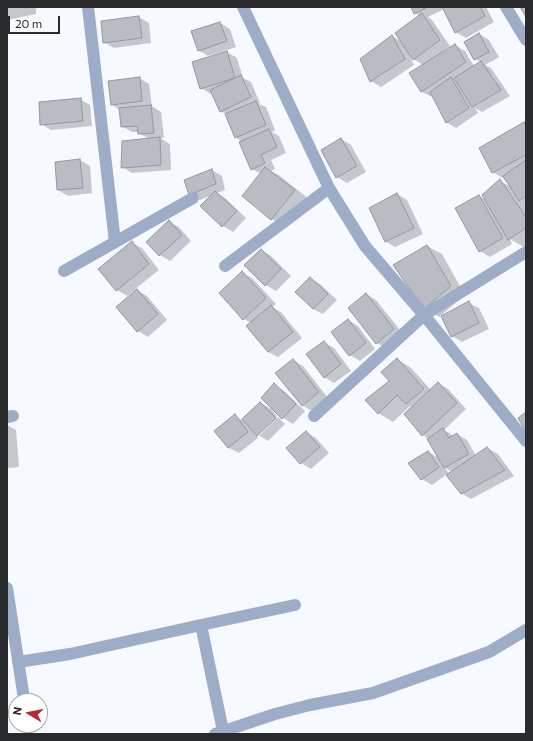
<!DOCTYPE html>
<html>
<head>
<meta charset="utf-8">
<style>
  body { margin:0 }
  #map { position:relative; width:533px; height:741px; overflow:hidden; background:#f6f9ff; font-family:Commissioner,sans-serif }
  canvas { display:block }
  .frame { position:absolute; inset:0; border:8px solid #292a2c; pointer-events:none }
  .north { position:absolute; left:8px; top:693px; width:40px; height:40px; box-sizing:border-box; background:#fff; border:1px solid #a9aaab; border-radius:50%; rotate:280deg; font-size:11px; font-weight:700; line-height:16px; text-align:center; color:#292a2c }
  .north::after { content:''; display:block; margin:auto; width:14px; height:18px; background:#ba2930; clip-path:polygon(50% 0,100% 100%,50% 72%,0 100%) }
  .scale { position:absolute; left:8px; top:16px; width:52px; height:18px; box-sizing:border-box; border:2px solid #292a2c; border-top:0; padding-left:5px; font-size:12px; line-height:14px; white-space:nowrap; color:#292a2c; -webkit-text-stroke:3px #fff; paint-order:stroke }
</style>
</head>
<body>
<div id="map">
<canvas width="533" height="741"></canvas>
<div class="frame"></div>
<div class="north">N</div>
<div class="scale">20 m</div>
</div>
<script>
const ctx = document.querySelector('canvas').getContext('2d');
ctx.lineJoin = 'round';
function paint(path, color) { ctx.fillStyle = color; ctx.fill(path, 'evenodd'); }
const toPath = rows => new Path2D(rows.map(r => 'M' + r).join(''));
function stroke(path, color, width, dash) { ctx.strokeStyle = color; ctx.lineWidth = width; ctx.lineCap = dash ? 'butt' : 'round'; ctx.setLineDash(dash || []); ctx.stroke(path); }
const shadow = toPath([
  [7,7,36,7,36,14,7,20],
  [412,7,486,7,494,22,466,38,456,32,444,9,428,17,432,20,450,46,443,51,444,52,455,45,465,51,474,66,481,62,475,59,479,34,489,40,499,57,485,65,491,68,510,96,482,112,475,108,478,113,456,128,446,122,433,96,432,97,422,92,423,65,410,57,414,65,381,87,371,81,392,36,402,42,420,16,415,13],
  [139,17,149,23,151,43,114,48,104,42],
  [220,23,230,29,236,47,208,56,198,50],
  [227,52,237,58,243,78,251,82,260,103,259,104,266,107,275,130,272,132,279,136,286,153,271,160,275,169,271,171,280,176,309,199,286,228,272,219,243,196,261,174,252,169,243,142,235,137,226,114,220,111,212,93,211,94,201,88],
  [139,78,149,84,152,106,161,112,164,138,160,138,170,144,171,170,132,173,122,167,149,139,139,133,138,132,132,132,122,126,120,110,112,105],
  [80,99,90,105,92,126,51,130,41,124],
  [524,124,526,125,526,204,524,203,526,205,526,246,524,247,510,239,512,244,490,257,480,251,479,196,486,200,500,181,511,187,507,181,493,172],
  [341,139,351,145,366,172,347,183,337,177],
  [80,160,90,166,92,193,68,196,58,190],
  [212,170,222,176,225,190,217,193,225,198,246,218,233,232,223,226,212,195,200,200,190,194],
  [397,194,407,200,423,234,395,247,385,241],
  [169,222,179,227,191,241,170,261,160,255],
  [132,243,142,248,159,270,135,289,147,296,167,320,148,337,138,331,136,291,135,290,127,296,117,290],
  [427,246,442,254,465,295,439,317,425,308],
  [261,250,271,256,291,276,276,291,266,285],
  [242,273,252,278,276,304,272,307,281,312,302,338,278,357,268,352,251,323,244,319],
  [310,278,320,284,337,300,323,314,313,309,297,292],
  [366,294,376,300,404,335,387,349,377,343],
  [469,303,479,308,489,329,462,342,452,336],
  [348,320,358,326,375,349,360,361,350,355],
  [324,342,334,348,351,371,334,383,324,377],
  [397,359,411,368,431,390,438,383,448,389,466,409,444,430,454,436,457,434,467,440,476,456,487,448,498,454,514,476,471,499,461,493,447,474,432,485,422,479,428,452,439,458,427,438,423,435,406,414,413,407,410,406,393,422,378,413],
  [445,468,449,470,452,472,449,474],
  [293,360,303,366,328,398,312,411,302,405],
  [274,385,284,391,305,411,293,424,283,418],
  [261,403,271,409,277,416,258,433,260,435,278,417,285,424,268,441,255,433,258,438,239,453,229,448,215,431,235,416,242,420],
  [7,425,16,430,19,467,7,468],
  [306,432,316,438,329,453,311,469,301,463]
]);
const building = toPath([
  [411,7,428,7,414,14,411,7],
  [442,7,480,7,485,16,455,33,442,7],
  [520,7,526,7,526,17,520,7],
  [422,13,440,40,413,60,395,33,422,13],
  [139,16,142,38,103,43,101,21,139,16],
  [220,22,227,41,198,51,191,31,220,22],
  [479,33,489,52,474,60,464,42,479,33],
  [392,35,405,59,370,82,360,59,392,35],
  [455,44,466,62,421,92,409,73,455,44],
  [227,51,235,78,200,89,192,62,227,51],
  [481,61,501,90,472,107,454,78,481,61],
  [241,75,251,97,220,112,210,90,241,75],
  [140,77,142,101,111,105,108,81,140,77],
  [451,77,469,108,446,123,430,92,451,77],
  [81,98,83,121,40,125,39,102,81,98],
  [256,101,266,125,235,138,225,114,256,101],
  [151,105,154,133,138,134,137,126,121,127,119,108,151,105],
  [524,122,526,126,526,155,492,173,479,148,524,122],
  [269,129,277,147,261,155,265,163,251,170,239,142,269,129],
  [160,137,161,165,121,168,122,141,160,137],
  [341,138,357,166,336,178,321,150,341,138],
  [80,159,83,188,57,190,55,162,80,159],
  [526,160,526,196,519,201,503,176,526,160],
  [265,167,295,190,271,220,242,196,265,167],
  [212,169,216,184,189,195,184,180,212,169],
  [500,179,526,217,526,228,508,240,482,195,500,179],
  [215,191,237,211,222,227,200,206,215,191],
  [397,193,414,228,385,242,369,208,397,193],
  [479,195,503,238,479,252,455,208,479,195],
  [169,220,182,235,159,256,146,242,169,220],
  [132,241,149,264,116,291,98,269,132,241],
  [427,245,451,286,424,309,393,265,427,245],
  [261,249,281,269,265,286,244,265,261,249],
  [242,271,266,298,243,320,219,293,242,271],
  [310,277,328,294,313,309,295,292,310,277],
  [137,289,158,314,137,332,116,307,137,289],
  [366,293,394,329,376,344,348,308,366,293],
  [469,301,479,323,451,337,441,316,469,301],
  [271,305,293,332,268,352,246,326,271,305],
  [348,319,366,343,349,356,331,332,348,319],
  [324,341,341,364,324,378,306,354,324,341],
  [397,358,424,389,406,404,397,395,378,414,365,400,389,381,381,372,397,358],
  [293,359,319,392,302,406,275,373,293,359],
  [438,382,457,403,422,436,404,414,438,382],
  [274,383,296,404,282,419,261,398,274,383],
  [260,402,276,418,257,436,242,419,260,402],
  [526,412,526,432,518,418,526,412],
  [235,414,248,432,228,448,214,431,235,414],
  [443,428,449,438,457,433,469,454,444,468,427,439,443,428],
  [306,431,320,447,300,464,286,448,306,431],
  [487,447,505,470,461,494,446,475,487,447],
  [428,451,439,467,421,480,408,463,428,451]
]);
const street = toPath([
  [88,7,115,242],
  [243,7,329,188,365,246,424,315,526,441],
  [506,7,526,40],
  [225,266,329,188],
  [64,271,193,198],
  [314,416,424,315,526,252],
  [7,417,13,416],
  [7,588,24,699],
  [18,662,70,654,201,625],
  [223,731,201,625,295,605],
  [215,734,275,714,310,705,373,693,489,652,526,630]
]);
paint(shadow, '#0003');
paint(building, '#b9bcc2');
stroke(building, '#94979d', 1);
stroke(street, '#9dacc7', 12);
</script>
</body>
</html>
